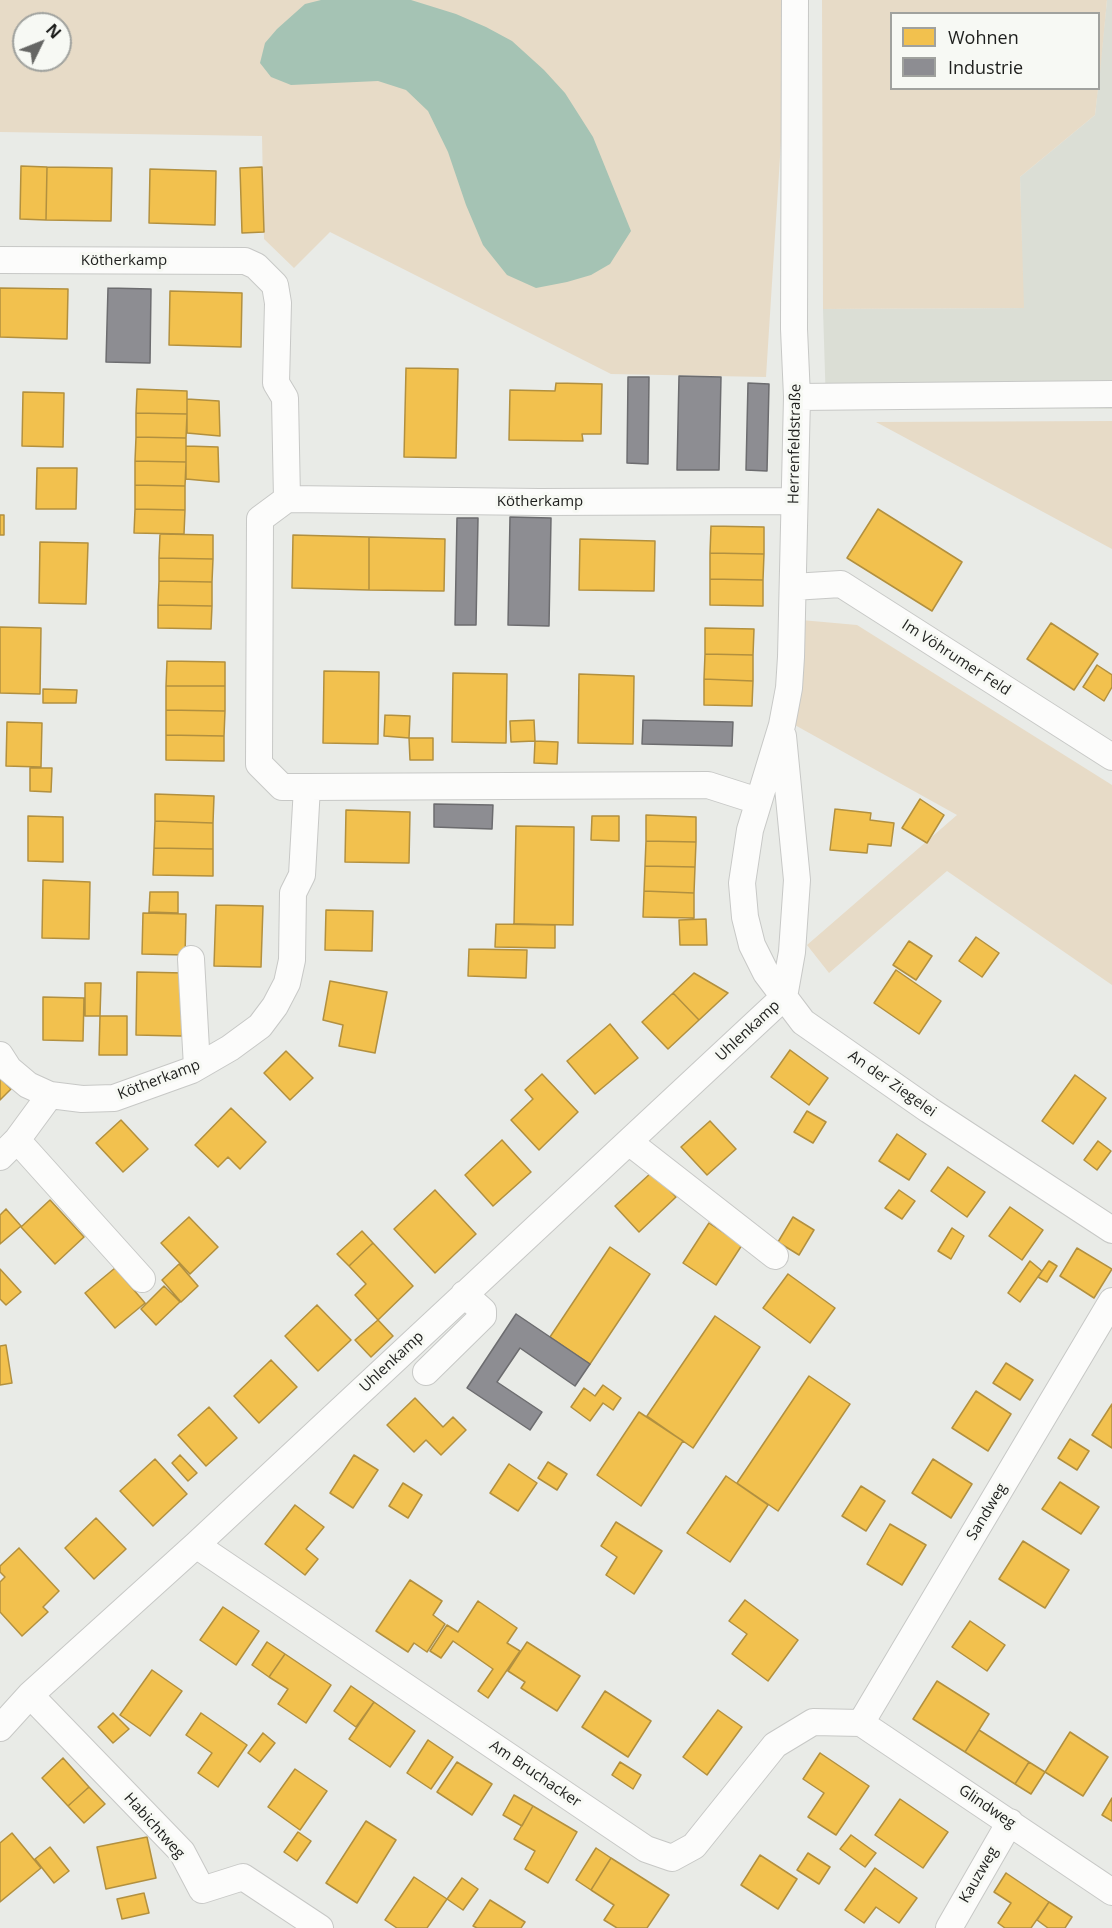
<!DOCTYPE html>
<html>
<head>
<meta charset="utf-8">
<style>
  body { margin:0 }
  #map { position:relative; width:1112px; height:1928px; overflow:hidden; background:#e9ebe7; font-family:"Open Sans",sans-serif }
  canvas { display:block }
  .legend { position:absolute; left:890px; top:12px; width:210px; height:78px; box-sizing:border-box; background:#f7f9f4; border:2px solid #a0a29e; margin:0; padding:8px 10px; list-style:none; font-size:18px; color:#1e1f1d }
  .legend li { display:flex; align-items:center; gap:12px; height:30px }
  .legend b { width:30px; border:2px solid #a0a29e }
  .north { position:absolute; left:12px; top:12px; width:60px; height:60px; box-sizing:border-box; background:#f7f9f4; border:2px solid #a0a29e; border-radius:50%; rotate:47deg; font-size:16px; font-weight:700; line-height:24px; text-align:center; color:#1e1f1d }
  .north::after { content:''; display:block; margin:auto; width:21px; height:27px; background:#656664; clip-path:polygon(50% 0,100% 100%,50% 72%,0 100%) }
</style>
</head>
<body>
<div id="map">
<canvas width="1112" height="1928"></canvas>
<ul class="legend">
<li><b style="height:16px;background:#f2c14e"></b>Wohnen</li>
<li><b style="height:16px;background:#8d8d92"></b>Industrie</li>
</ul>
<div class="north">N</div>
</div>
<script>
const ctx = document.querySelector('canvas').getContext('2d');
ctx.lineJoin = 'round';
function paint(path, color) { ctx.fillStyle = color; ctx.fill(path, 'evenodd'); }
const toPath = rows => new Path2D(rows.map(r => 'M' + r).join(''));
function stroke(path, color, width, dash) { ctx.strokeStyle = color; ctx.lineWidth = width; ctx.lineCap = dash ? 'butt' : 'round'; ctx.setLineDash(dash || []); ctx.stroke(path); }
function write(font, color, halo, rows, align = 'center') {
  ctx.font = font + ' "Open Sans",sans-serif'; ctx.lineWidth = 6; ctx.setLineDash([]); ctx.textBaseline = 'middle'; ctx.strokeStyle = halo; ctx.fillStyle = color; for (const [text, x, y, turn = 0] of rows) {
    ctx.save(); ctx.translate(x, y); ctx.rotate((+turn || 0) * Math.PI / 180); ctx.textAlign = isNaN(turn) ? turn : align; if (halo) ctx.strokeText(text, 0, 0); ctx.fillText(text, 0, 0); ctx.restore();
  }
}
const built = toPath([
  [1107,0,1112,0,1112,409,826,406,823,309,1023,308,1020,177,1095,115]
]);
const green = toPath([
  [0,0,790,0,766,377,611,374,330,232,294,268,264,239,262,136,0,132],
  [24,24,60,24,60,60,24,60],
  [822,0,1107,0,1099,83,1098,14,892,14,892,88,1098,89,1095,115,1020,177,1024,308,823,309],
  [1112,421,1112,549,876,422],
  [801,620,857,625,1112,785,1112,985,947,871,829,973,807,945,957,815,793,724]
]);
const water = toPath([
  [321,0,411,0,456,14,486,27,512,41,544,70,565,93,593,137,631,231,610,264,591,275,567,282,536,288,507,275,483,245,466,205,448,152,428,111,406,90,378,81,291,85,271,77,260,63,265,43,277,29,305,4]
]);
const homes = toPath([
  [21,166,47,167,46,220,20,219,21,166],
  [47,167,112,168,111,221,46,220,47,167],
  [262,167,264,232,242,233,240,168,262,167],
  [150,169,216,171,215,225,149,223,150,169],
  [0,288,68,289,67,339,0,337,0,288],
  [170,291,242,293,241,347,169,345,170,291],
  [406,368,458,369,456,458,404,457,406,368],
  [556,383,602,384,601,434,582,434,583,441,509,440,510,390,555,391,556,383],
  [137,389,187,391,187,414,136,413,137,389],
  [23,392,64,393,63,447,22,446,23,392],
  [187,399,219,401,220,436,187,433,187,399],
  [136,413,187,414,186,438,136,437,136,413],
  [136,437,186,438,186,462,135,461,136,437],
  [186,446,218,447,219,482,186,479,186,446],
  [135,461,186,462,185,486,135,485,135,461],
  [37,468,77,468,76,509,36,509,37,468],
  [135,485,185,486,185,510,135,509,135,485],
  [135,509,185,510,184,534,134,533,135,509],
  [878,509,962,562,932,611,847,558,878,509],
  [0,515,4,515,4,535,0,535,0,515],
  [711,526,764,527,764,554,710,553,711,526],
  [160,534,213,535,213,559,159,558,160,534],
  [293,535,369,537,369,590,292,588,293,535],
  [369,537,445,539,444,591,369,590,369,537],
  [580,539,655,541,654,591,579,590,580,539],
  [40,542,88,543,86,604,39,603,40,542],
  [710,553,764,554,763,580,710,579,710,553],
  [159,558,213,559,212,582,159,581,159,558],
  [710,579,763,580,763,606,710,605,710,579],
  [159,581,212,582,212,606,158,605,159,581],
  [158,605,212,606,211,629,158,628,158,605],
  [1051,623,1098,654,1074,690,1027,659,1051,623],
  [0,627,41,628,40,694,0,693,0,627],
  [705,628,754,629,753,655,705,654,705,628],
  [705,654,753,655,753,681,704,679,705,654],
  [167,661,225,662,225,686,166,686,167,661],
  [1097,665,1112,675,1112,687,1104,701,1083,687,1097,665],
  [324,671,379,672,378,744,323,743,324,671],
  [453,673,507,674,506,743,452,742,453,673],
  [579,674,634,676,633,744,578,743,579,674],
  [704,679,753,681,752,706,704,705,704,679],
  [166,686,225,686,225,711,166,710,166,686],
  [43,689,77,690,76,703,43,703,43,689],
  [166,710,225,711,224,736,166,735,166,710],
  [385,715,410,716,409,738,384,736,385,715],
  [534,720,535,741,511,742,510,721,534,720],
  [7,722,42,723,41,767,6,766,7,722],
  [166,735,224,736,224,761,166,760,166,735],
  [409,738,433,738,433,760,410,760,409,738],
  [535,741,558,742,557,764,534,763,535,741],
  [30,768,52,768,51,792,30,791,30,768],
  [155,794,214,796,213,823,155,821,155,794],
  [920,799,944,815,927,843,902,828,920,799],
  [835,809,871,813,870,820,894,823,891,846,868,844,867,853,830,850,835,809],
  [346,810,410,812,409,863,345,862,346,810],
  [646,815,696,817,696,842,646,841,646,815],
  [28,816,63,817,63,862,28,861,28,816],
  [592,816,619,816,619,841,591,840,592,816],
  [155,821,213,823,213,849,154,848,155,821],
  [516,826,574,827,573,925,514,924,516,826],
  [646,841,696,842,695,867,645,866,646,841],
  [154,848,213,849,213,876,153,875,154,848],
  [645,866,695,867,694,893,644,891,645,866],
  [43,880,90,882,89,939,42,938,43,880],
  [644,891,694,893,694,918,643,917,644,891],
  [150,892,178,892,178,913,149,912,150,892],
  [216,905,263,906,261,967,214,966,216,905],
  [326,910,373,911,372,951,325,950,326,910],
  [143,913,186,914,185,955,142,954,143,913],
  [706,919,707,945,680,945,679,920,706,919],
  [496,924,555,925,555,948,495,947,496,924],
  [976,937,999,953,982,977,959,961,976,937],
  [909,941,932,956,916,980,893,965,909,941],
  [469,949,527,950,526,978,468,976,469,949],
  [896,970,941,1001,919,1034,874,1003,896,970],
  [137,972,184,973,182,1036,136,1035,137,972],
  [694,973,728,993,699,1020,673,993,694,973],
  [330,981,387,992,375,1053,339,1046,343,1025,323,1020,330,981],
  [85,983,101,983,100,1016,85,1016,85,983],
  [673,993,699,1020,668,1049,642,1022,673,993],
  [43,997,84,998,83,1041,43,1040,43,997],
  [100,1016,127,1016,127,1055,99,1055,100,1016],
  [610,1024,638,1058,595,1094,567,1061,610,1024],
  [790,1050,828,1078,809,1105,771,1077,790,1050],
  [286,1051,313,1078,290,1100,264,1073,286,1051],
  [542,1074,578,1112,539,1150,511,1120,533,1099,525,1090,542,1074],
  [1075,1075,1106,1098,1073,1144,1042,1121,1075,1075],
  [0,1078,11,1089,0,1100,0,1078],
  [231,1108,266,1142,240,1169,228,1157,218,1167,195,1145,231,1108],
  [807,1111,826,1122,813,1143,794,1132,807,1111],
  [121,1120,148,1149,123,1172,96,1143,121,1120],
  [710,1121,736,1149,707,1175,681,1147,710,1121],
  [897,1134,926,1154,909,1180,879,1161,897,1134],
  [502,1140,531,1172,493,1206,465,1175,502,1140],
  [1098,1141,1111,1151,1097,1170,1084,1160,1098,1141],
  [948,1167,985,1192,967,1217,931,1191,948,1167],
  [652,1172,676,1197,639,1232,615,1206,652,1172],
  [435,1190,476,1234,435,1273,394,1229,435,1190],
  [899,1190,915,1201,902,1219,885,1208,899,1190],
  [50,1200,84,1237,55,1264,21,1227,50,1200],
  [1010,1207,1043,1230,1022,1260,989,1236,1010,1207],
  [6,1209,21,1226,0,1244,0,1215,6,1209],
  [189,1217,218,1247,190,1274,161,1243,189,1217],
  [793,1217,814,1230,799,1255,778,1242,793,1217],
  [709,1223,742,1245,716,1285,683,1263,709,1223],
  [952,1228,964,1236,951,1259,938,1251,952,1228],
  [362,1231,373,1243,349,1266,337,1254,362,1231],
  [373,1243,413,1286,378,1320,355,1295,366,1284,349,1266,373,1243],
  [610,1247,650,1274,590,1364,550,1337,610,1247],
  [1077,1248,1112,1269,1094,1298,1060,1276,1077,1248],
  [1030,1261,1042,1271,1020,1302,1008,1293,1030,1261],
  [1049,1261,1057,1266,1047,1282,1038,1277,1049,1261],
  [179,1264,198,1286,181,1302,162,1280,179,1264],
  [115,1268,145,1303,115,1328,85,1293,115,1268],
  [0,1269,21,1292,6,1305,0,1299,0,1269],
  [788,1274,835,1308,810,1343,763,1308,788,1274],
  [164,1286,180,1302,156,1325,141,1309,164,1286],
  [317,1305,351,1340,318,1371,285,1336,317,1305],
  [715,1316,760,1347,693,1448,647,1416,715,1316],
  [378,1320,393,1336,371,1357,355,1340,378,1320],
  [6,1345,12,1383,0,1385,0,1346,6,1345],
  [271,1360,297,1387,259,1423,234,1396,271,1360],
  [1006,1363,1033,1380,1020,1400,993,1383,1006,1363],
  [809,1376,850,1404,778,1511,737,1483,809,1376],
  [603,1385,621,1398,613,1410,603,1403,590,1421,571,1407,584,1388,595,1396,603,1385],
  [976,1391,1011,1414,988,1451,952,1428,976,1391],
  [415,1398,443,1427,453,1417,466,1430,441,1455,426,1440,414,1452,387,1425,415,1398],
  [1112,1404,1112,1448,1092,1435,1112,1404],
  [209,1407,237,1438,206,1466,178,1435,209,1407],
  [639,1412,683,1441,641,1506,597,1475,639,1412],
  [1070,1439,1089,1451,1077,1470,1058,1458,1070,1439],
  [180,1455,197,1473,188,1481,172,1463,180,1455],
  [354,1455,378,1470,353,1508,330,1493,354,1455],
  [155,1459,187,1494,153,1526,120,1491,155,1459],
  [933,1459,972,1484,951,1518,912,1493,933,1459],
  [548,1462,567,1474,557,1490,538,1478,548,1462],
  [509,1464,537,1483,518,1511,490,1493,509,1464],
  [726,1476,768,1505,730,1562,687,1533,726,1476],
  [1060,1482,1099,1507,1081,1534,1042,1509,1060,1482],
  [403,1483,422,1495,408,1518,389,1506,403,1483],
  [861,1486,885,1501,866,1531,842,1516,861,1486],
  [295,1505,324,1527,306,1549,318,1559,305,1575,265,1544,295,1505],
  [96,1518,126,1549,94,1579,65,1548,96,1518],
  [616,1522,662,1551,634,1594,606,1575,617,1557,601,1546,616,1522],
  [890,1524,926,1545,902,1585,867,1564,890,1524],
  [1023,1541,1069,1570,1045,1608,999,1579,1023,1541],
  [19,1548,59,1591,43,1607,48,1612,22,1636,0,1612,0,1582,5,1577,0,1572,0,1566,19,1548],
  [410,1580,442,1601,433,1615,445,1624,427,1652,414,1643,408,1652,376,1631,410,1580],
  [745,1600,798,1640,768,1681,732,1654,747,1634,729,1621,745,1600],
  [478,1601,517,1628,507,1643,520,1651,488,1698,478,1691,493,1669,453,1641,441,1658,430,1651,447,1625,458,1632,478,1601],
  [223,1607,259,1631,236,1665,200,1640,223,1607],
  [970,1621,1005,1645,987,1671,952,1647,970,1621],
  [267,1642,285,1654,269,1677,252,1665,267,1642],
  [527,1642,580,1676,557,1711,521,1688,525,1682,508,1671,527,1642],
  [285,1654,331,1685,306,1723,278,1704,288,1689,269,1677,285,1654],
  [152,1670,182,1691,150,1736,120,1715,152,1670],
  [937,1681,989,1714,965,1752,913,1719,937,1681],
  [351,1686,374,1702,356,1727,334,1711,351,1686],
  [605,1691,651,1721,628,1757,582,1727,605,1691],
  [374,1702,415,1731,390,1767,349,1739,374,1702],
  [718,1710,742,1727,707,1775,683,1757,718,1710],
  [113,1713,129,1729,113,1743,98,1727,113,1713],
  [201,1713,247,1745,218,1787,198,1773,212,1753,186,1735,201,1713],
  [979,1730,1029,1762,1015,1784,965,1752,979,1730],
  [1070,1732,1108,1757,1083,1796,1045,1772,1070,1732],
  [263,1733,275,1743,260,1762,248,1753,263,1733],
  [428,1740,453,1757,431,1789,407,1773,428,1740],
  [820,1753,869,1786,836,1835,808,1817,824,1793,803,1779,820,1753],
  [63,1758,89,1787,68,1806,42,1778,63,1758],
  [457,1762,492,1784,472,1815,437,1792,457,1762],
  [620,1762,641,1775,633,1789,612,1775,620,1762],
  [1029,1762,1045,1772,1031,1794,1015,1784,1029,1762],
  [295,1769,327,1791,300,1830,268,1807,295,1769],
  [89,1787,105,1804,84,1823,68,1806,89,1787],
  [514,1795,533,1806,522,1826,503,1815,514,1795],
  [1112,1798,1112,1821,1102,1815,1112,1798],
  [900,1799,948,1832,923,1868,875,1835,900,1799],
  [533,1806,577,1832,548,1883,525,1869,535,1851,514,1839,533,1806],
  [366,1821,396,1840,357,1903,326,1883,366,1821],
  [298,1832,311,1841,297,1861,284,1852,298,1832],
  [12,1833,41,1868,0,1902,0,1843,12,1833],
  [851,1835,876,1853,865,1867,840,1849,851,1835],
  [147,1837,156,1878,106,1889,97,1847,147,1837],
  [50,1847,69,1871,54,1883,35,1859,50,1847],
  [596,1848,611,1858,591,1890,576,1880,596,1848],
  [808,1853,830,1867,819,1884,797,1870,808,1853],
  [760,1855,797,1879,778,1909,741,1885,760,1855],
  [611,1858,669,1895,647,1928,617,1928,604,1920,614,1905,591,1890,611,1858],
  [875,1868,917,1898,899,1923,876,1907,864,1923,845,1910,875,1868],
  [1006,1873,1049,1902,1031,1928,1005,1928,998,1923,1011,1903,994,1892,1006,1873],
  [414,1877,447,1899,427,1928,397,1928,385,1920,414,1877],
  [462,1878,478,1889,463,1910,447,1899,462,1878],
  [144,1893,149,1913,122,1919,117,1899,144,1893],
  [490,1900,525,1922,521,1928,477,1928,473,1926,490,1900],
  [1049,1902,1072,1917,1065,1928,1048,1928,1037,1920,1049,1902]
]);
const industry = toPath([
  [108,288,151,289,150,363,106,362,108,288],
  [679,376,721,377,719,470,677,470,679,376],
  [628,377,649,377,648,464,627,463,628,377],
  [748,383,769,384,767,471,746,470,748,383],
  [510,517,551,518,549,626,508,625,510,517],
  [457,518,478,518,476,625,455,625,457,518],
  [643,720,733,722,732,746,642,744,643,720],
  [434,804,493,805,492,829,434,827,434,804],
  [516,1314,590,1364,575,1386,520,1348,497,1382,542,1412,530,1430,467,1388,516,1314]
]);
const minor = toPath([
  [795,0,794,329,797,397,791,657,789,688,782,725,750,830,742,883,745,917,752,945,766,973,803,1022,929,1110,1112,1230],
  [0,260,245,261,256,266,275,285,278,303,276,383,285,398,287,499,539,502,793,501],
  [797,397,1112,394],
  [287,499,260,519,259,764,282,787,307,787],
  [793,587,841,584,1112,757],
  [191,959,197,1067],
  [0,1055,9,1069,28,1085,50,1095,82,1099,114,1098,192,1070,230,1048,260,1026,275,1006,287,983,292,960,293,893,302,875,307,787,708,785,758,801],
  [17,1140,142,1279],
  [629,1142,775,1256],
  [0,1157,17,1140,50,1095],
  [426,1372,483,1316,483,1311,464,1294],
  [196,1545,646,1849,672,1858,694,1846,775,1745,813,1722,861,1723],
  [30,1695,182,1852,202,1890,243,1877,320,1928],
  [861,1723,1112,1301],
  [861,1723,1112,1892],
  [0,1728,30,1695,196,1545,784,997,792,952,797,880,783,736],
  [949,1928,1010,1822]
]);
const streetNames = [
  ["Kötherkamp",124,261],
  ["Herrenfeldstraße",795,444,-89],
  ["Kötherkamp",540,502],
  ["Im Vöhrumer Feld",956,658,33],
  ["Uhlenkamp",748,1031,-43],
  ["Kötherkamp",159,1080,-21],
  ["An der Ziegelei",892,1084,35],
  ["Uhlenkamp",392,1362,-43],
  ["Sandweg",987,1512,-59],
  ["Am Bruchacker",535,1774,34],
  ["Glindweg",987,1807,34],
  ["Habichtweg",154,1826,48],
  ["Kauzweg",979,1875,-60]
];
paint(built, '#dbded5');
paint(green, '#e7dbc7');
paint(water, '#a5c3b4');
paint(homes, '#f2c14e');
stroke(homes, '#b2903f', 1.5);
paint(industry, '#8d8d92');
stroke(industry, '#6c6c6f', 1.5);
stroke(minor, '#c7c8c6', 28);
stroke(minor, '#fcfcfb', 26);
write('15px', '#1e1f1d', '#f7f9f4', streetNames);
</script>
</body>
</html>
